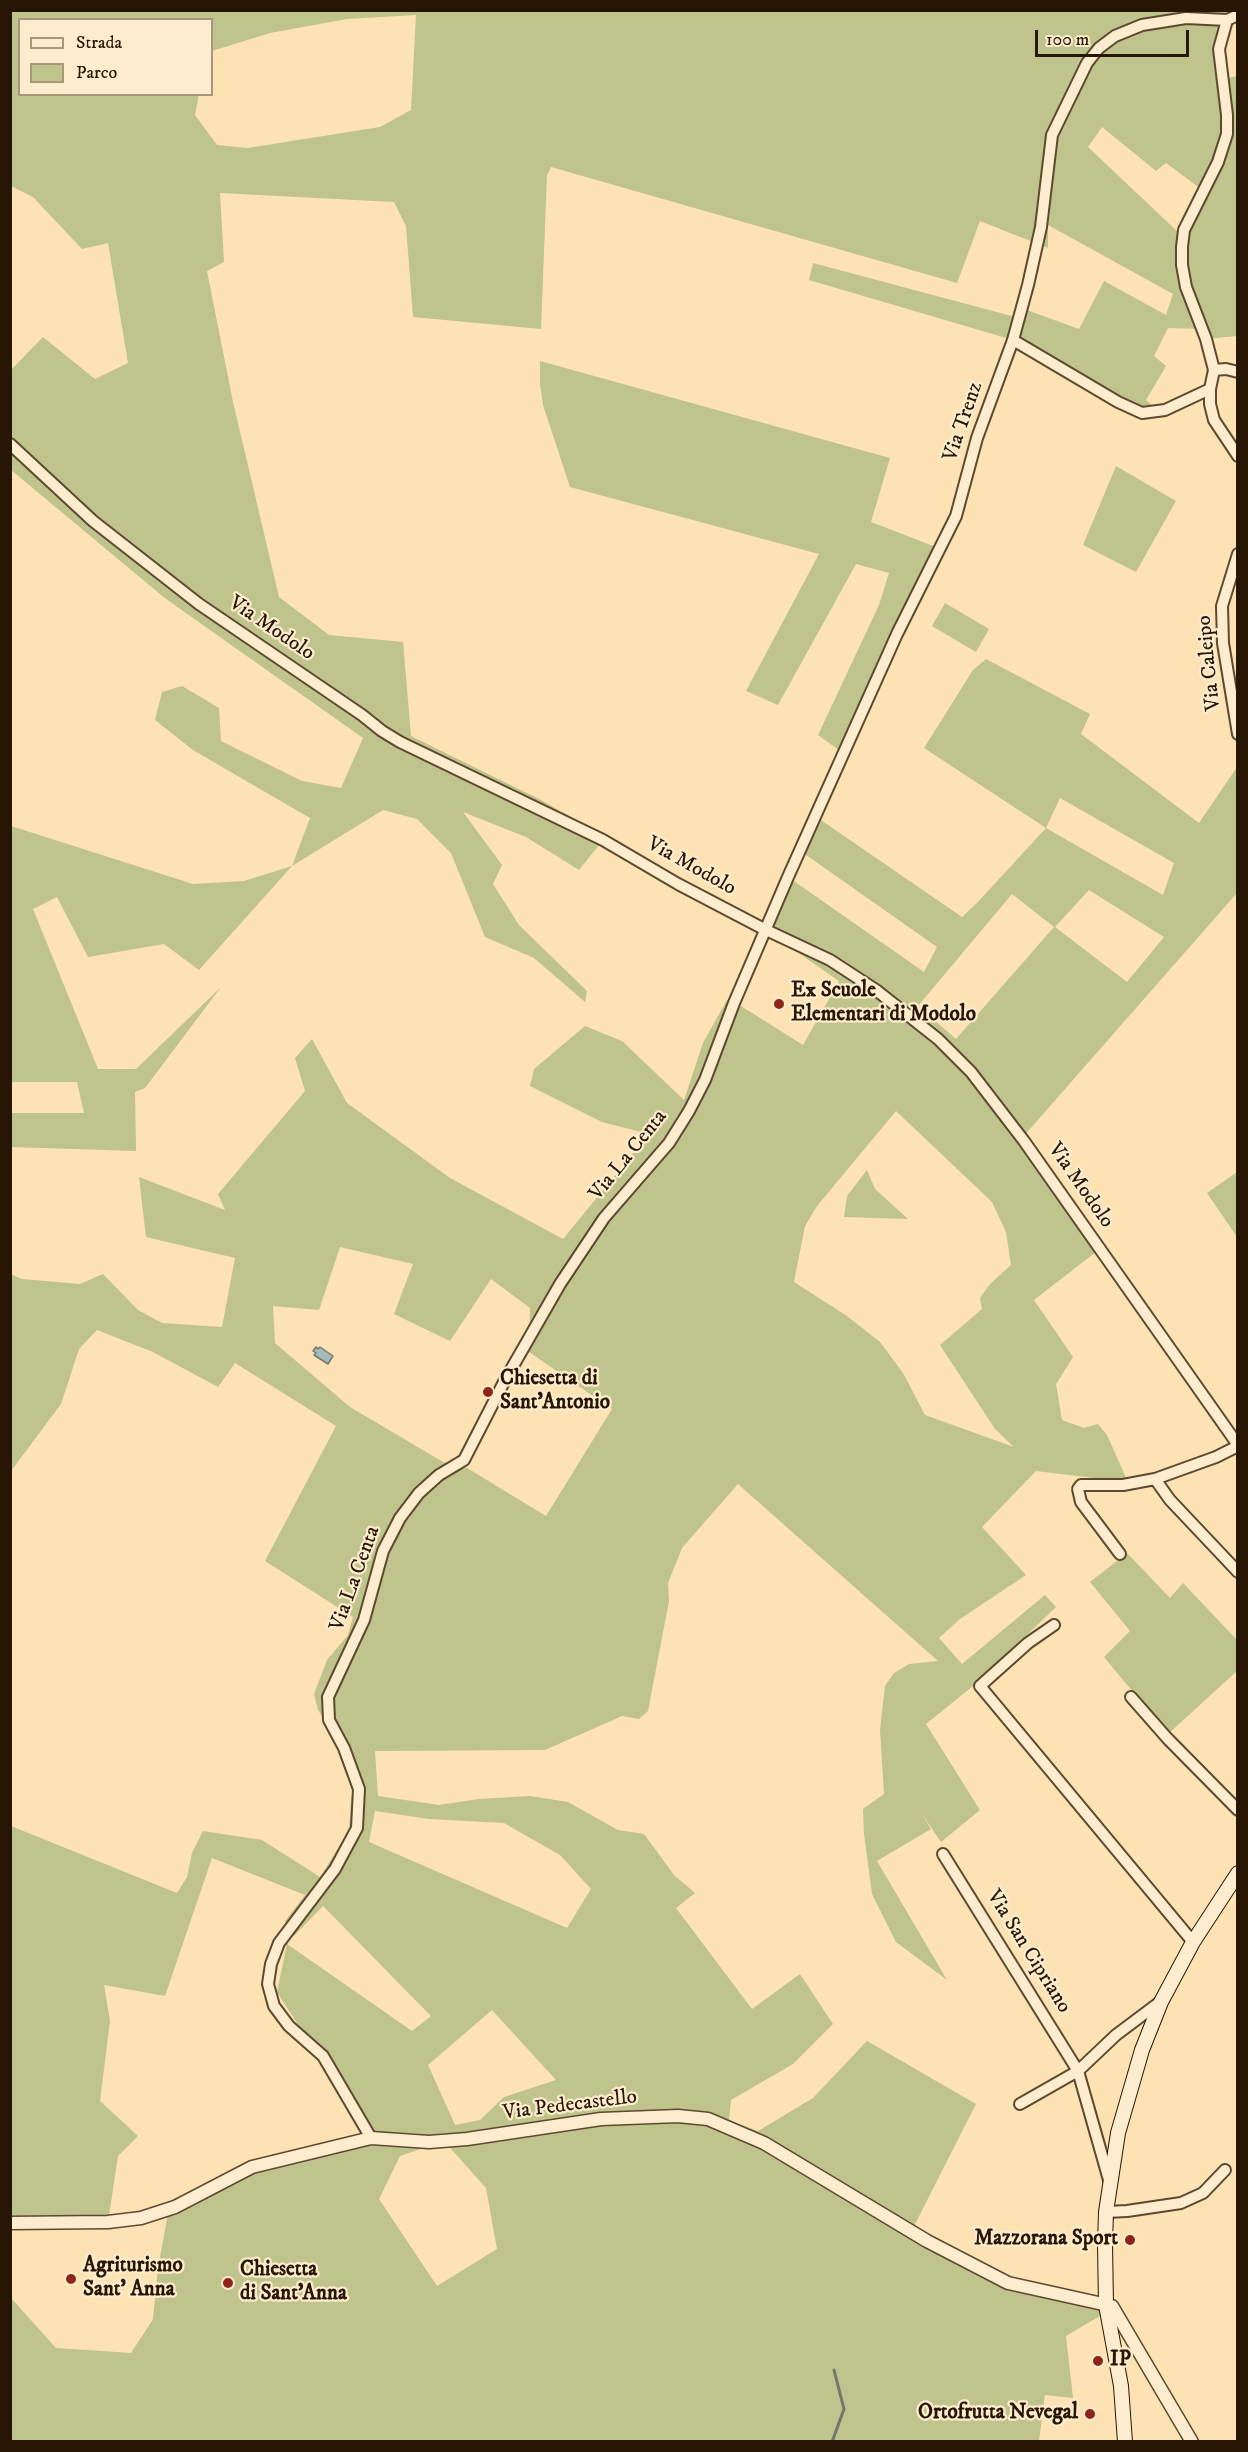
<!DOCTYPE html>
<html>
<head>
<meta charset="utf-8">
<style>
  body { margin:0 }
  #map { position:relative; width:1248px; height:2452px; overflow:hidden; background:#fde2b3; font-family:"IM FELL DW Pica",serif }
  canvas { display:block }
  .frame { position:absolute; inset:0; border:12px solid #271603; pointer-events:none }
  .legend { position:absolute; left:18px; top:18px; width:195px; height:78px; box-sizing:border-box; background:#feecce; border:2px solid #a8967d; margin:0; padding:8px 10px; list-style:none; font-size:18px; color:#271603 }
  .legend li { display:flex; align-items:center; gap:12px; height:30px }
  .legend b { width:30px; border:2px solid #a8967d }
  .scale { position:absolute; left:1035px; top:30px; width:154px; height:27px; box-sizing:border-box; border:3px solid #271603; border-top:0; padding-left:8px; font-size:18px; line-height:21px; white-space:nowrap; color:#271603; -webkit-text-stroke:4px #feecce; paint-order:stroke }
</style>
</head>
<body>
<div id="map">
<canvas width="1248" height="2452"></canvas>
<div class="frame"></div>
<ul class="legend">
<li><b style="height:8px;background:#feecce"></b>Strada</li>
<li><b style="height:16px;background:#bfc38c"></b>Parco</li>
</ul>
<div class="scale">100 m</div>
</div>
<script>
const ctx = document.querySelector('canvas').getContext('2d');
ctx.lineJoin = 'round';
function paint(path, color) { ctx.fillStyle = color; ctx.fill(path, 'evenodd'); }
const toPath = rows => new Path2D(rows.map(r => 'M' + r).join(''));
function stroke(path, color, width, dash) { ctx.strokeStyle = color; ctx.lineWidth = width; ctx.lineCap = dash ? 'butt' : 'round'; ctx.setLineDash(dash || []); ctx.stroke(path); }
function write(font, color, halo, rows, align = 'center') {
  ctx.font = font + ' "IM FELL DW Pica",serif'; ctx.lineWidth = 4.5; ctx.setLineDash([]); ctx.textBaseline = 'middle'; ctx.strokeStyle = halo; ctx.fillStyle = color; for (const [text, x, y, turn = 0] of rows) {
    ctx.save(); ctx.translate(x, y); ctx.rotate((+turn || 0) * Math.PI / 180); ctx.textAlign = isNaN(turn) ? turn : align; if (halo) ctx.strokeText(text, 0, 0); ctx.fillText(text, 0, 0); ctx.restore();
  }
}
const green = toPath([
  [11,11,1237,11,1230,14,1224,43,1227,78,1238,76,1237,336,1206,339,1204,329,1168,328,1154,356,1166,366,1146,400,1151,404,1137,418,1013,340,809,280,813,263,1019,318,1024,309,1079,329,1104,281,1166,315,1173,294,1048,225,1048,248,980,221,957,283,551,167,547,175,541,329,413,317,406,226,394,202,220,193,224,262,207,271,233,402,279,597,329,635,403,642,411,736,541,800,603,835,603,840,579,870,526,837,463,812,502,865,493,884,519,925,587,991,585,1002,534,958,485,937,451,853,417,819,383,810,292,866,199,970,164,944,88,957,57,897,33,909,98,1069,136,1069,221,987,145,1088,135,1092,136,1151,11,1147,11,1113,84,1113,77,1082,11,1082,11,826,193,884,244,881,292,866,310,818,193,750,155,720,162,692,182,686,219,708,221,741,302,781,341,788,363,738,166,599,11,470,11,370,43,337,95,379,128,363,108,243,82,249,33,197,11,186],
  [416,15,411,110,380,127,248,148,217,145,195,115,199,94,20,94,20,20,212,20,212,51,270,33,347,19],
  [1102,127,1156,171,1166,163,1201,189,1179,233,1088,147],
  [540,361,890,458,871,522,941,549,843,753,818,735,879,605,889,573,856,564,778,705,746,691,819,554,570,487,543,405,540,384],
  [1116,466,1176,501,1136,572,1083,545],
  [945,603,989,629,976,652,932,626],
  [986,659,1090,714,1081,734,1199,823,1237,767,1237,893,1022,1138,1101,1248,1034,1300,1073,1357,1056,1384,1062,1420,1084,1428,1098,1424,1107,1435,1128,1482,1036,1471,982,1527,1026,1575,960,1619,939,1638,962,1664,1045,1595,1056,1607,978,1682,926,1724,980,1810,941,1842,920,1811,931,1829,877,1861,947,1980,896,1942,872,1894,864,1834,863,1809,884,1794,880,1730,885,1686,894,1673,909,1664,938,1661,738,1484,682,1548,668,1583,669,1601,648,1711,639,1719,622,1716,545,1750,375,1751,378,1796,439,1805,479,1799,530,1796,568,1802,618,1830,644,1834,674,1875,695,1893,676,1908,752,2009,800,1974,833,2024,793,2064,731,2100,729,2120,758,2131,813,2098,867,2041,976,2104,908,2238,1015,2290,1110,2310,1066,2336,1073,2398,1045,2395,1039,2441,11,2441,11,2298,56,2348,131,2353,153,2319,158,2268,169,2208,245,2163,270,2161,371,2138,277,1992,287,1944,412,2031,431,2016,323,1906,294,1936,285,1921,305,1895,212,1858,165,1996,104,1985,110,2021,100,2101,138,2136,118,2156,108,2222,11,2219,11,1826,177,1893,187,1877,192,1853,203,1831,262,1840,320,1877,349,1831,351,1799,359,1774,318,1710,314,1694,327,1660,348,1635,353,1617,265,1561,336,1426,235,1363,218,1387,153,1352,97,1330,79,1349,61,1404,11,1471,11,1274,22,1279,80,1284,103,1274,138,1310,162,1323,222,1327,235,1258,146,1237,139,1177,225,1210,218,1194,305,1091,295,1058,312,1039,347,1103,450,1178,563,1239,649,1134,602,1122,530,1086,534,1069,585,1026,622,1041,684,1100,703,1043,727,1000,741,1006,803,1045,839,981,764,929,788,877,924,972,937,947,799,850,815,816,962,917,977,903,1046,828,924,748,973,670],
  [1060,798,1174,863,1163,895,1046,828],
  [1089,890,1164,937,1127,982,1055,927],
  [1012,894,1054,927,956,1039,918,1006],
  [896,1111,992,1202,1006,1232,1011,1265,990,1284,980,1298,982,1309,940,1345,995,1429,1014,1447,925,1415,903,1373,880,1342,847,1316,794,1282,805,1226,817,1206],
  [340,1247,413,1264,394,1314,450,1341,491,1279,530,1308,529,1352,612,1409,546,1516,467,1468,443,1462,350,1407,275,1343,273,1306,319,1310],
  [375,1811,429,1819,504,1823,560,1855,591,1889,567,1928,369,1842],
  [492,2010,556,2080,504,2097,480,2120,455,2125,428,2065],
  [444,2141,486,2188,497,2249,437,2286,379,2199,400,2156],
  [867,1170,875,1189,908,1219,844,1217,847,1196],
  [1237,1172,1237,1237,1207,1193],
  [1127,1553,1170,1598,1183,1583,1237,1640,1237,1671,1168,1734,1104,1657,1130,1631,1090,1582]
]);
const water = toPath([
  [316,1347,318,1349,320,1347,333,1356,328,1364,314,1355,316,1353,313,1351,316,1347]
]);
const stream = toPath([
  [832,2442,844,2409,834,2370]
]);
const minor = toPath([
  [1013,340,1118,402,1142,413,1165,410,1210,389,1214,370,1226,369,1238,372],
  [1214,370,1206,339,1186,287,1182,265,1182,247,1184,230,1218,162,1227,134,1227,115,1219,49,1227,20],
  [1210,389,1210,404,1214,420,1238,456],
  [10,444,93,521,199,604,362,715,382,731,400,742,603,840,678,884,764,929,830,960,876,990,938,1039,971,1072,1024,1141,1238,1445],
  [1238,554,1222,606,1223,643,1238,734],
  [1155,1479,1170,1500,1238,1572],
  [1120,1554,1081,1502,1078,1489,1081,1485,1123,1485,1155,1479,1216,1457,1238,1446],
  [1054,1625,1028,1643,980,1686,1193,1942],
  [1131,1697,1167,1738,1238,1810],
  [943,1854,1078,2071,1109,2180],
  [1020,2104,1078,2071,1116,2035,1160,2002],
  [371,2138,323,2056,289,2026,274,2006,268,1984,271,1964,279,1943,335,1869,357,1828,359,1789,344,1748,329,1720,328,1697,364,1620,383,1551,400,1518,419,1493,439,1475,464,1460,505,1380,560,1284,604,1218,669,1143,689,1111,705,1080,734,1003,788,877,897,634,956,516,977,438,1013,340,1028,285,1041,227,1052,135,1087,63,1099,48,1115,36,1142,25,1186,18,1227,20,1238,15],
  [1106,2212,1127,2211,1181,2203,1203,2193,1225,2170]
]);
const tertiary = toPath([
  [10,2223,108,2222,141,2218,175,2207,252,2167,371,2138,429,2142,467,2139,601,2119,678,2116,708,2119,764,2143,927,2241,1008,2283,1112,2306,1192,2442]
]);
const secondary = toPath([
  [1125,2442,1121,2386,1106,2305,1105,2243,1106,2212,1118,2133,1142,2050,1161,2002,1193,1942,1238,1873]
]);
const markers = [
  [779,1004,6,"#8f2418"],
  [488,1392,6,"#8f2418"],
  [1130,2240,6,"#8f2418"],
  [71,2279,6,"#8f2418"],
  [228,2283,6,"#8f2418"],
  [1098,2361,6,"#8f2418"],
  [1090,2414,6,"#8f2418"]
];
const streetNames = [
  ["Via Trenz",964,422,-71],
  ["Via Modolo",271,629,34],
  ["Via Caleipo",1210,663,-96],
  ["Via Modolo",691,867,29],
  ["Via La Centa",629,1156,-51],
  ["Via Modolo",1080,1186,55],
  ["Via La Centa",356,1579,-70],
  ["Via San Cipriano",1028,1952,58],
  ["Via Pedecastello",570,2106,-7]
];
const poiNames = [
  ["Ex Scuole",791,992],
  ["Elementari di Modolo",791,1016],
  ["Chiesetta di",500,1380],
  ["Sant'Antonio",500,1404],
  ["Mazzorana Sport",1118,2240,"right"],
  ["Agriturismo",83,2267],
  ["Sant' Anna",83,2291],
  ["Chiesetta",240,2271],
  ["di Sant'Anna",240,2295],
  ["IP",1110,2361],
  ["Ortofrutta Nevegal",1078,2414,"right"]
];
paint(green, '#bfc38c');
paint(water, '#a5bab9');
stroke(water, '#737870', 1.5);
stroke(stream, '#737870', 3);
stroke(minor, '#5c492f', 14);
stroke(tertiary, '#5c492f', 15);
stroke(secondary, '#271603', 16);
stroke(minor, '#feecce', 10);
stroke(tertiary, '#feecce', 12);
stroke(secondary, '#feecce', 14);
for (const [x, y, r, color] of markers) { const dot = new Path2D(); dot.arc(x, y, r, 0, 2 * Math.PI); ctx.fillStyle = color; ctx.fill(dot); stroke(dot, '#feecce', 2); }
write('21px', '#271603', '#feecce', streetNames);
write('bold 21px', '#271603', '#feecce', poiNames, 'left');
</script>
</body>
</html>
